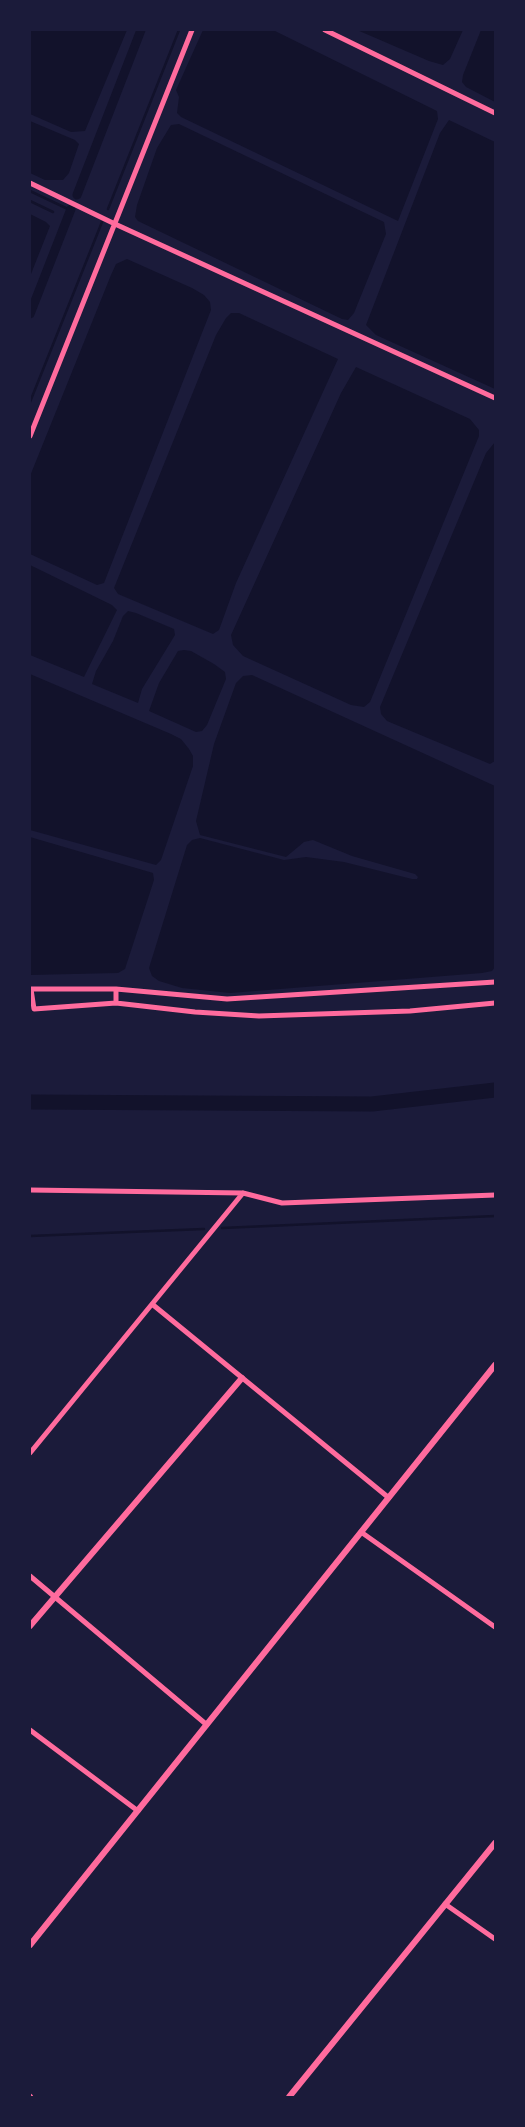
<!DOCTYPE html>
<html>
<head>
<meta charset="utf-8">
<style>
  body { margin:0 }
  #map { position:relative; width:525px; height:2127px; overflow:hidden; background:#1b1b3a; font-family:"Space Grotesk",sans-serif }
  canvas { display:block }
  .frame { position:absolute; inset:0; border:31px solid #1b1b3a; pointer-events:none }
</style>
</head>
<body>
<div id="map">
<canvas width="525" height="2127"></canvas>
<div class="frame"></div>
</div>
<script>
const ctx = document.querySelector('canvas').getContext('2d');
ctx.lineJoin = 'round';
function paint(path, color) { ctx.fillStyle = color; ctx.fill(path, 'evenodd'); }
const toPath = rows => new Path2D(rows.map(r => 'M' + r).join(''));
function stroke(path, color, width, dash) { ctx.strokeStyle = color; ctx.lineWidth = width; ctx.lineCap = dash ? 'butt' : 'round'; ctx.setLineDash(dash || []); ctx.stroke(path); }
const water = toPath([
  [30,30,127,30,85,131,71,132,30,114],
  [203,30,273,30,437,111,438,119,398,221,181,117,177,113,179,97,176,90],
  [357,30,463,30,450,59,443,65,429,61],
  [481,30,495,30,495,102,466,87,462,82,463,75],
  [449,120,495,142,495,389,376,335,366,325,440,133],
  [30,121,75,140,79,144,69,173,63,180,45,180,30,173],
  [179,124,384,222,386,234,354,313,348,320,342,319,138,221,135,217,137,205,157,148,171,125],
  [30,214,46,222,50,226,31,274],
  [127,259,192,288,204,295,210,302,211,310,104,583,97,585,30,554,30,476,111,275,116,264],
  [231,313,239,313,338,359,236,583,219,630,213,634,118,594,114,588,216,335,226,318],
  [356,367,470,419,479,430,479,436,370,702,364,707,351,705,243,656,233,645,231,635,341,393],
  [495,442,495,761,490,764,387,721,381,714,380,707,486,453],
  [30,565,112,605,117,610,84,677,30,655],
  [128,611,136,613,174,629,175,635,142,689,138,703,92,684,96,671,113,641,123,616],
  [184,650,191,651,214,664,225,672,226,679,207,725,202,731,196,732,149,711,159,683,178,651],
  [30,674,171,734,181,739,189,749,193,756,193,766,161,860,156,865,30,830],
  [252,675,495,786,495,967,492,971,482,973,230,993,182,988,159,981,152,976,149,968,187,845,192,840,200,838,284,860,306,857,344,862,412,879,417,879,418,877,415,874,352,856,313,840,304,842,286,857,200,835,196,821,214,744,236,683,243,676],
  [30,837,153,873,154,880,125,969,118,973,30,975]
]);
const stream = toPath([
  [30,191,70,210],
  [30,201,53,212],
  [108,209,179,30],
  [65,218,67,219],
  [30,402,102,222],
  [222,1228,495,1216],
  [30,1236,204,1229]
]);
const canal = toPath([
  [77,195,141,30],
  [30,314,71,209]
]);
const river = toPath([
  [30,1102,372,1104,495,1090]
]);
const minor = toPath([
  [325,30,495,113],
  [30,183,115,224,495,398],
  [30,436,192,30],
  [30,989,116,989,227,999,495,982],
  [31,989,34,1009,116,1003,195,1012,259,1016,410,1011,495,1003],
  [116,989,116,1003],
  [30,1190,243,1193,282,1203,495,1195],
  [152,1304,389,1498],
  [30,1453,243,1193],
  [361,1532,495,1627],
  [30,1576,207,1725],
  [30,1730,138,1811],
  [445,1904,495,1939],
  [30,2096,31,2097]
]);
const tertiary = toPath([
  [30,1626,242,1378],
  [30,1945,495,1365],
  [289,2097,495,1843]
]);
paint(water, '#12122b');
stroke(stream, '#12122b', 2.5);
stroke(canal, '#12122b', 9);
stroke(river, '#12122b', 15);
stroke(minor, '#ff6b9d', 5);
stroke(tertiary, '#ff6b9d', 6);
</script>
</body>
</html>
